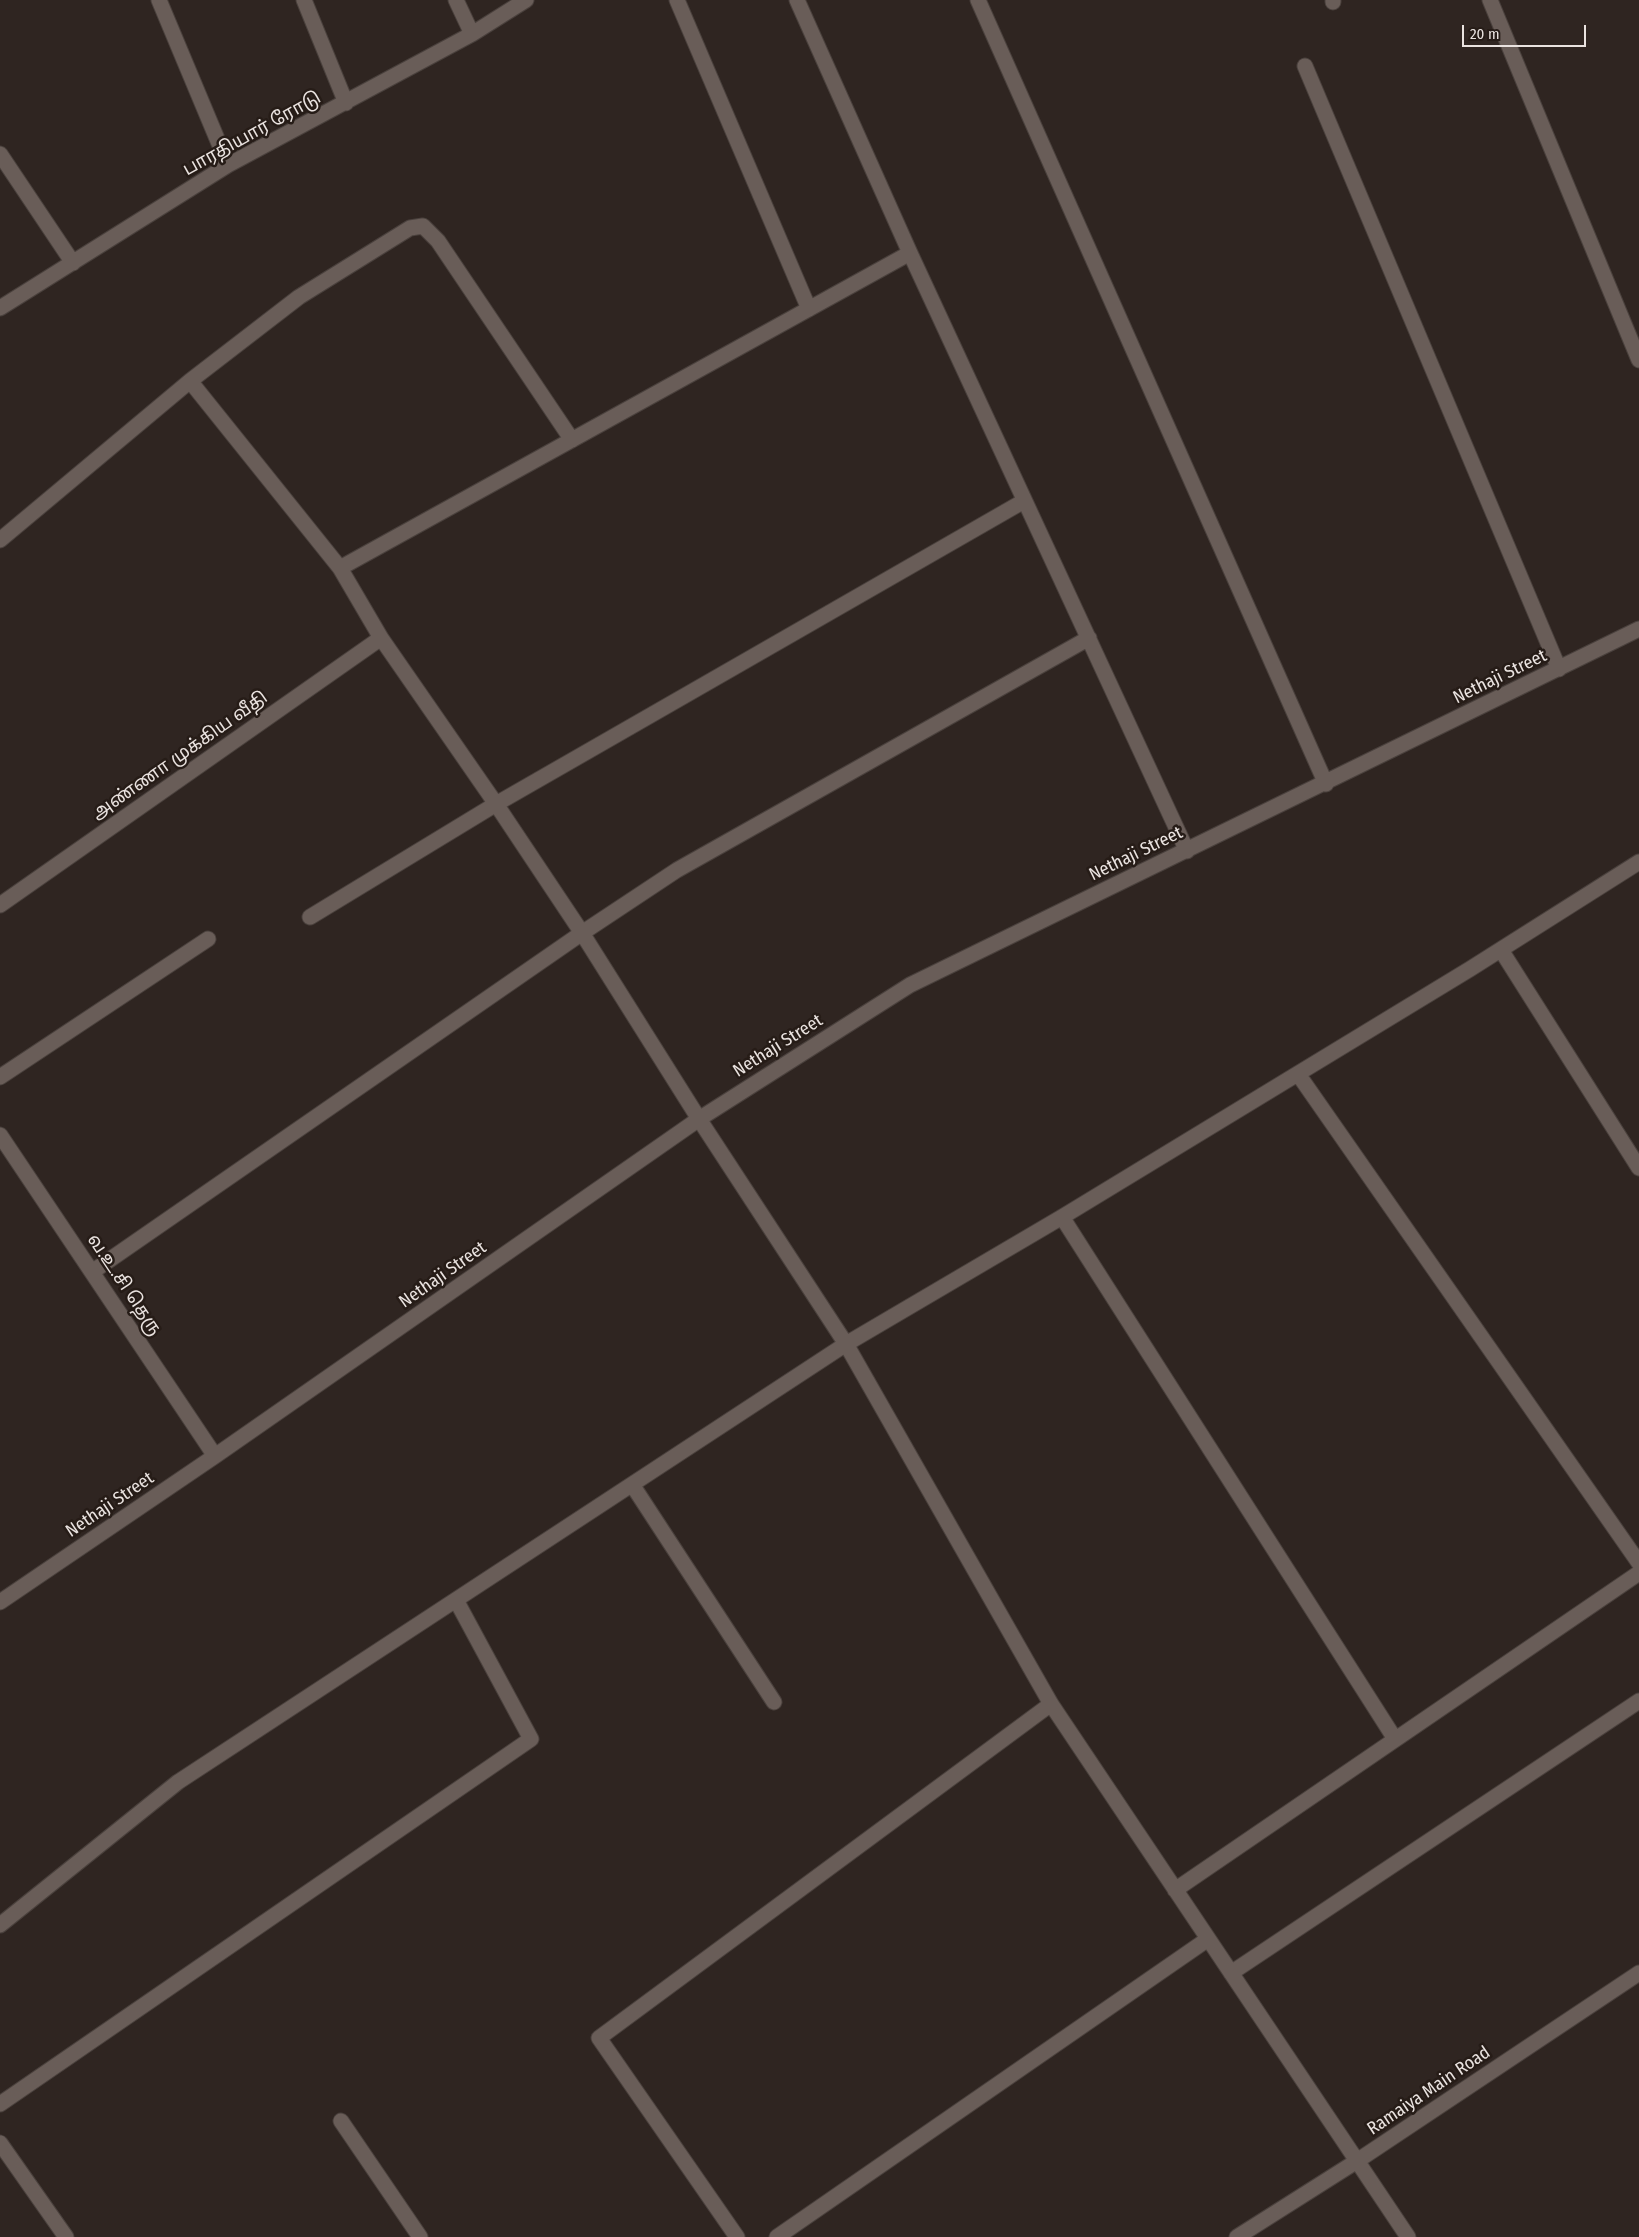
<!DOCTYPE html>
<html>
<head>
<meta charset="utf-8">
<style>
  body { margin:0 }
  #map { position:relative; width:1639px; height:2237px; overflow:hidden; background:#2f2521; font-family:"Fira Sans Condensed",sans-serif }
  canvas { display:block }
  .scale { position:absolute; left:1462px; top:25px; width:124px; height:22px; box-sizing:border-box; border:2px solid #eae3e0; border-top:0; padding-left:6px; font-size:15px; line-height:18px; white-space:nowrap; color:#eae3e0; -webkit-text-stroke:4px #261c17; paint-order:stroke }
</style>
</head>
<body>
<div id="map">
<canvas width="1639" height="2237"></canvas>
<div class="scale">20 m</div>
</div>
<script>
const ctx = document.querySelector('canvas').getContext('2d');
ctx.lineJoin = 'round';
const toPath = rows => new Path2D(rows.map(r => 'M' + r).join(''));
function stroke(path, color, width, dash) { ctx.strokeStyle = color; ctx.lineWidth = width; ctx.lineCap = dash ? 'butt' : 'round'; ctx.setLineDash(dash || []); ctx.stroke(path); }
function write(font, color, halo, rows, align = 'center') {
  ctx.font = font + ' "Fira Sans Condensed","Noto Sans Tamil",sans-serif'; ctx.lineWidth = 5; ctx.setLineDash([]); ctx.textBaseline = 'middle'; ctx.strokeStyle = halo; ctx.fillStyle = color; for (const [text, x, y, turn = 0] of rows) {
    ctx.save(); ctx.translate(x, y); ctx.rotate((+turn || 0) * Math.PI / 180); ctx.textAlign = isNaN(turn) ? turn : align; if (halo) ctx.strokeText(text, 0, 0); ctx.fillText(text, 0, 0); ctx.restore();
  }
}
const minor = toPath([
  [159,0,228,165],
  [304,0,346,103],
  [456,0,472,34],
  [677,0,809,309],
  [797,0,910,253,1187,851],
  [978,0,1326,784],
  [1333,0,1333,2],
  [1490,0,1639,360],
  [1305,66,1559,669],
  [0,154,73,263],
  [0,308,228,165,472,34,526,0],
  [190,381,299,297,410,228,423,226,438,241,572,440],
  [0,540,190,381,340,568,381,638,496,804,582,933,699,1119,846,1344,1051,1704,1408,2237],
  [340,568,910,253],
  [0,905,381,638],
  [310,917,496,804,1024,501],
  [1501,950,1639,1168],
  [1298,1074,1639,1563],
  [0,1077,208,939],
  [0,1135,215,1456],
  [1062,1217,1395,1739],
  [92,1272,582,933,677,870,1089,638],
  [633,1486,774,1702],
  [0,1602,215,1456,699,1119,910,985,1639,629],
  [1175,1890,1639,1573],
  [0,1925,178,1782,846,1344,1062,1217,1470,969,1639,862],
  [1231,1973,1639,1701],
  [0,2104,531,1739,456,1600],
  [341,2121,420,2237],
  [0,2143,66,2237],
  [737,2237,599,2038,1051,1704],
  [777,2237,1208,1939],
  [1237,2237,1357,2161,1639,1973]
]);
const streetNames = [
  ["பாரதியார் ரோடு",252,134,-29],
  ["Nethaji Street",1500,677,-26],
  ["அண்ணா முக்கிய வீதி",180,756,-35],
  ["Nethaji Street",1136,854,-26],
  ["Nethaji Street",778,1046,-32],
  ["Nethaji Street",443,1275,-35],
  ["வ.உ.சி தெரு",124,1285,56],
  ["Nethaji Street",110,1505,-34],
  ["Ramaiya Main Road",1429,2091,-34]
];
stroke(minor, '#4a413d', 17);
stroke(minor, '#695d58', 15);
write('18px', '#eae3e0', '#261c17', streetNames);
</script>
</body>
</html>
